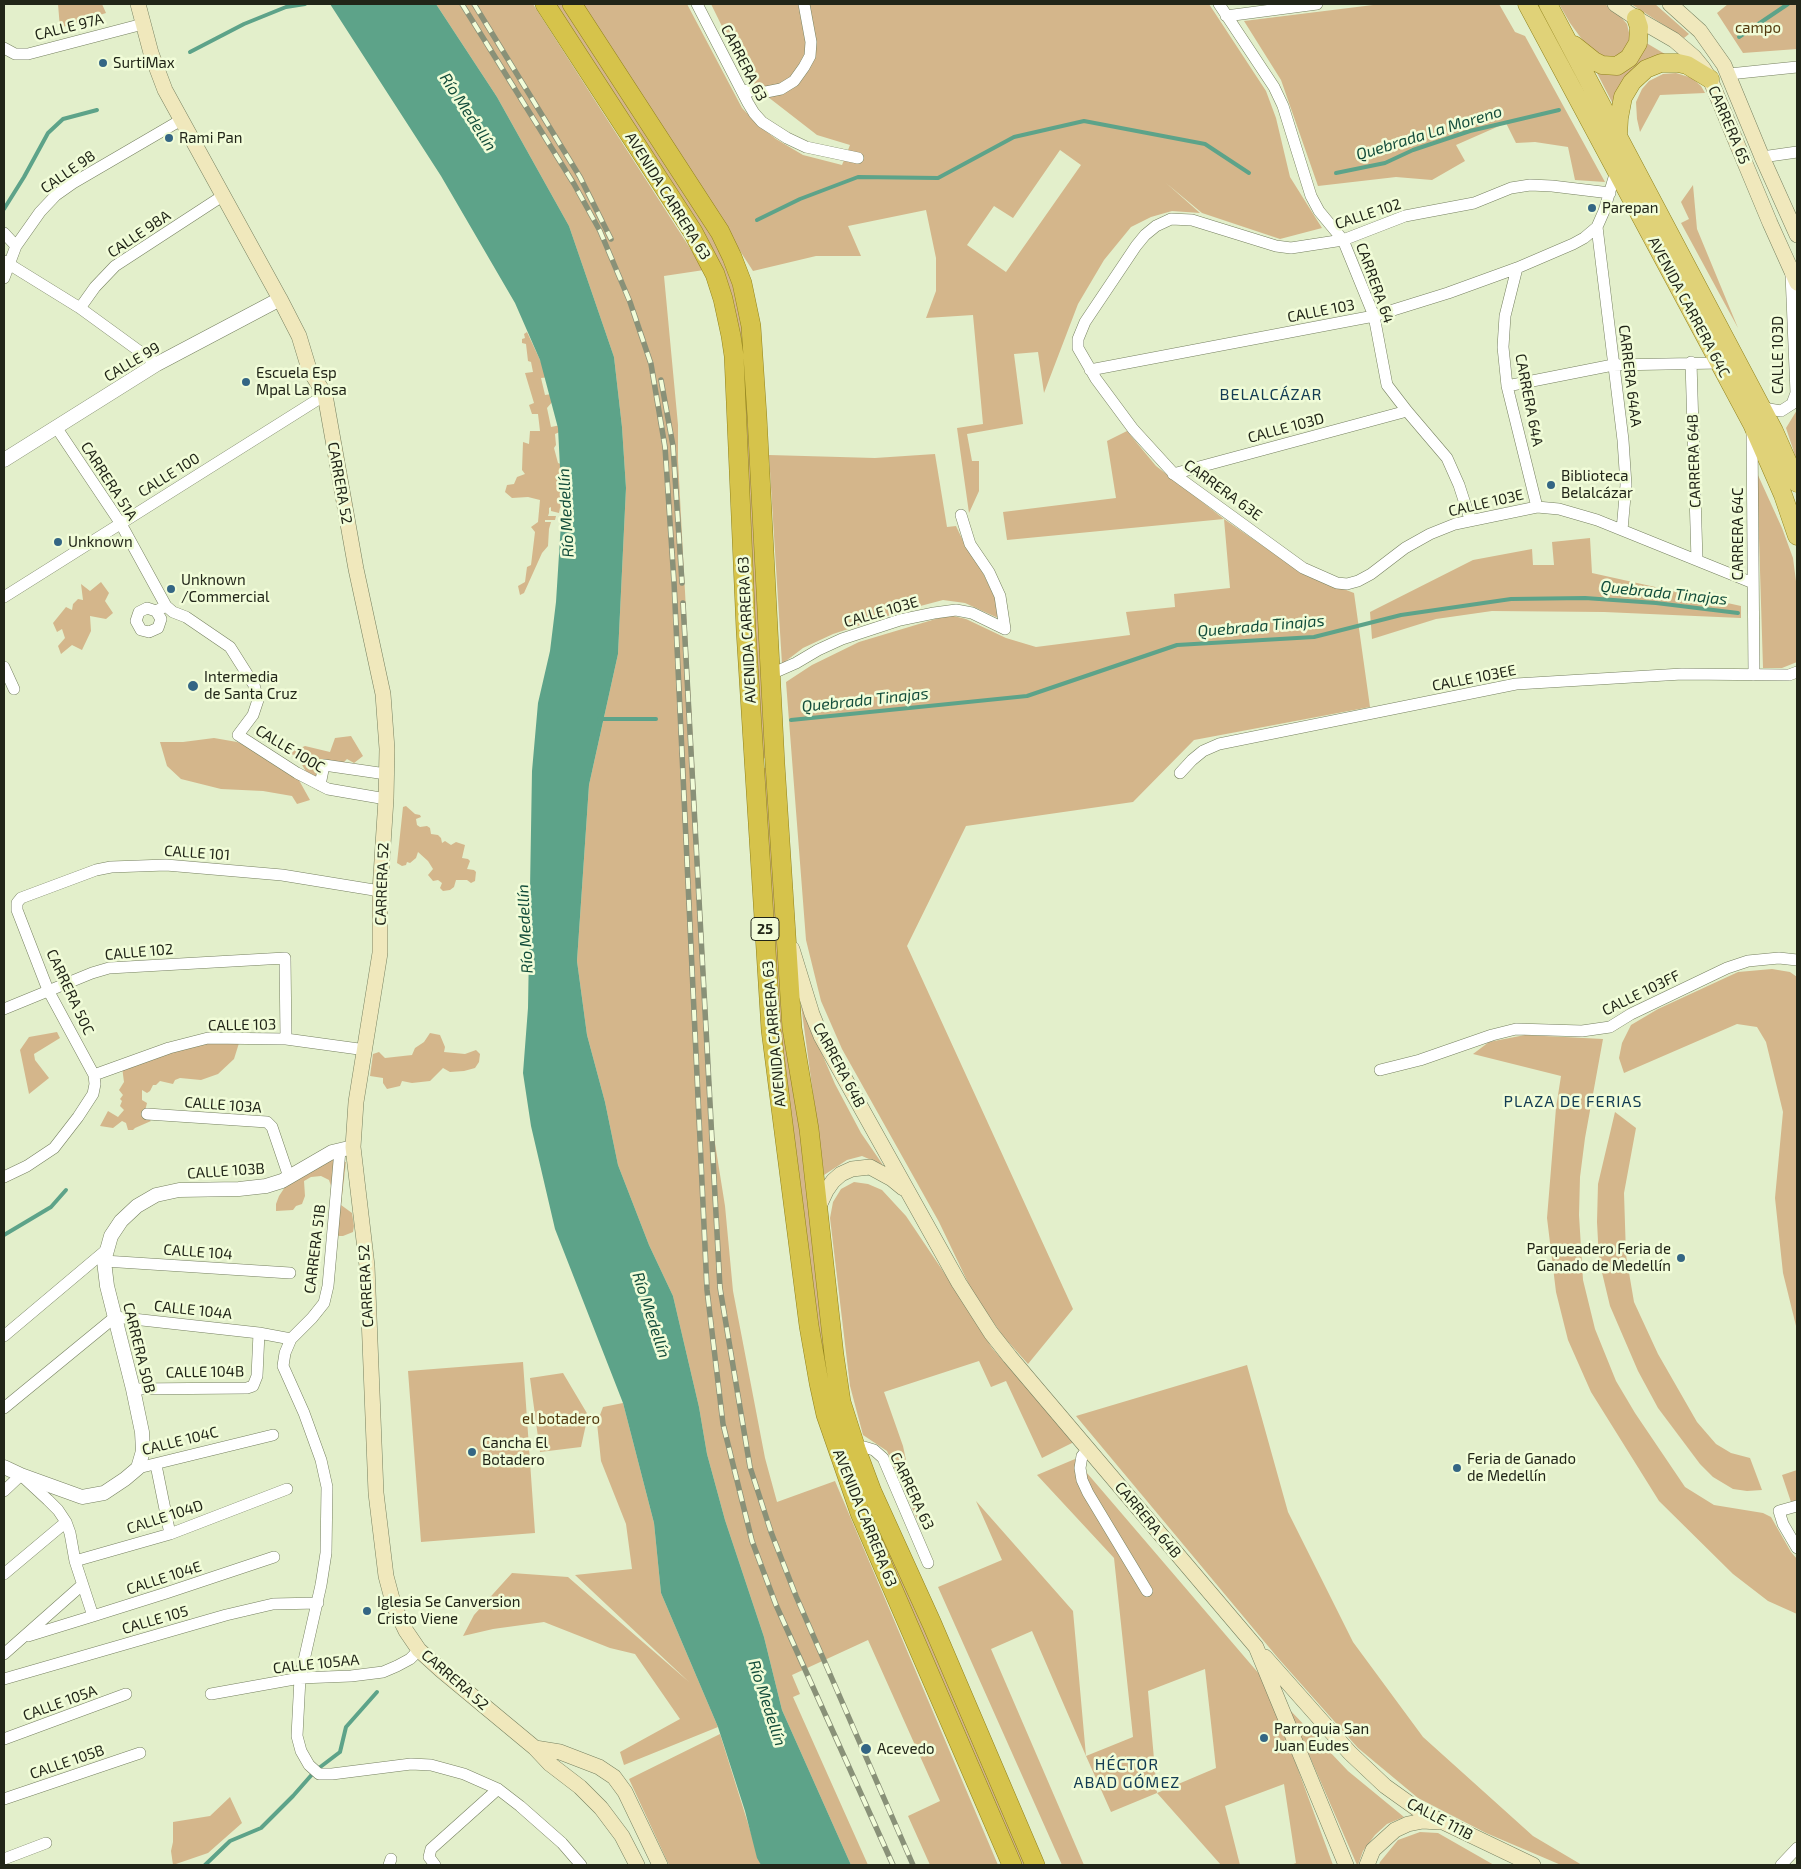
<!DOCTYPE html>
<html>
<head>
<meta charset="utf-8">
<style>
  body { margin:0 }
  #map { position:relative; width:1801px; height:1869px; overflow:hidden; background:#e3efcb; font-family:"Exo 2",sans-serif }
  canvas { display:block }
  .frame { position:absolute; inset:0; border:5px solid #212518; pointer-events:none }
</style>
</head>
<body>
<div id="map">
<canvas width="1801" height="1869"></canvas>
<div class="frame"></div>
</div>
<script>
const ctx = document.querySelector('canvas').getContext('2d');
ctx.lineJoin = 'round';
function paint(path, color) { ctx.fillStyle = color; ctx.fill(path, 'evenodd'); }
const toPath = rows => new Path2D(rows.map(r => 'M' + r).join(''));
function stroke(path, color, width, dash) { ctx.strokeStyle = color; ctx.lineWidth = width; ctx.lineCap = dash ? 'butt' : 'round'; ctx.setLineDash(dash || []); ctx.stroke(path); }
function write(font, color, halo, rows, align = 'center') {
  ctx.font = font + ' "Exo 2",sans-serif'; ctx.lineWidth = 5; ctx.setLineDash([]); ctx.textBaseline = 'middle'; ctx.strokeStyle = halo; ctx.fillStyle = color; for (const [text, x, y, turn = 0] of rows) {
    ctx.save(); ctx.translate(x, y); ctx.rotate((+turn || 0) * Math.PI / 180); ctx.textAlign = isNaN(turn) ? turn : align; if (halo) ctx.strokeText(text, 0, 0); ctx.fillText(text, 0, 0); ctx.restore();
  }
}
const green = toPath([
  [58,4,102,4,106,13,60,28],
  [436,4,533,4,704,270,664,276,678,425,678,460,714,1137,725,1206,733,1291,765,1458,777,1502,835,1481,998,1865,930,1865,908,1816,940,1801,868,1640,792,1675,800,1694,793,1697,868,1865,851,1865,782,1710,764,1637,725,1520,707,1454,699,1407,673,1296,649,1245,618,1165,605,1102,587,1035,577,961,589,785,618,654,626,488,622,427,614,357,569,226,497,97],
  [550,4,566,4,721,251,743,313,768,758,759,759,734,313],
  [581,4,687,4,742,108,758,125,776,139,803,155,842,165,850,145,817,135,759,90,741,65,711,4,1209,4,1266,91,1276,118,1290,177,1322,228,1280,239,1202,213,1166,183,1200,213,1172,211,1151,217,1131,227,1104,260,1078,304,1044,393,1038,352,1014,354,1023,424,967,434,972,461,979,461,979,491,969,513,957,428,983,424,973,315,926,318,936,291,936,258,926,210,848,226,861,256,816,256,753,271],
  [1060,150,1081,165,1006,272,967,245,994,206,1013,218],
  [1381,4,1499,4,1515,32,1525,36,1605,182,1575,180,1568,147,1535,142,1516,143,1506,123,1456,145,1465,161,1432,180,1396,177,1318,186,1281,80,1244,21],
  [1559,4,1605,4,1620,16,1627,24,1630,37,1627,47,1619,57,1606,60,1589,49,1570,23],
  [1631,4,1655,4,1689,34,1684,38],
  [1728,4,1797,4,1797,49,1743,53,1717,13],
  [1643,41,1670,57,1615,95,1613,104,1596,71],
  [1676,73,1692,78,1701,86,1705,93,1660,95,1640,132,1637,119,1636,102,1642,89,1649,81,1663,74],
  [1693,185,1697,229,1738,328,1681,223,1689,219,1681,202],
  [527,332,540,360,550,377,541,378,545,395,552,394,553,401,547,408,551,427,561,425,562,431,555,434,556,445,554,448,558,463,564,465,569,498,560,508,559,513,551,511,551,507,549,508,549,513,548,516,556,516,555,520,545,520,545,522,551,522,549,529,548,546,542,553,524,593,520,595,518,586,525,582,527,567,531,565,535,532,531,527,538,522,540,500,528,497,512,498,505,492,507,485,514,484,517,477,525,474,522,470,523,442,529,444,530,431,540,431,538,414,532,414,529,405,534,403,525,373,533,372,531,362,528,361,526,344,522,343,522,339,525,338,524,334],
  [1797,410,1797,461,1786,428],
  [1127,431,1156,466,1224,519,1302,573,1354,593,1370,707,1194,740,1133,802,966,826,907,946,1073,1309,1028,1364,1003,1336,973,1293,939,1222,842,1049,821,1001,806,940,786,682,812,665,859,642,949,615,966,619,1006,638,1036,647,1130,635,1126,612,1175,607,1174,594,1230,588,1224,519,1007,540,1003,512,1116,498,1107,441],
  [935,454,947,527,956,526,967,549,981,569,996,600,998,618,965,603,943,600,909,609,833,634,803,648,782,664,769,455,875,458],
  [1757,473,1782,528,1793,558,1797,589,1797,662,1782,668,1763,668],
  [1590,538,1592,573,1741,606,1741,618,1604,612,1492,611,1436,619,1372,639,1370,612,1473,560,1532,549,1533,565,1554,565,1552,542],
  [101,582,109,593,105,601,113,613,106,619,90,616,91,631,82,650,72,645,61,654,58,646,65,638,62,629,57,632,53,623,66,607,72,610,73,604,78,599,83,600,81,584,90,591],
  [351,736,363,756,354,763,347,759,337,769,322,768,328,789,310,778,296,755,287,754,305,746,330,752,335,738],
  [214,738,237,742,290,764,310,800,297,804,292,796,263,791,221,789,181,779,167,766,160,742,183,742],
  [760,768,769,768,808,1175,829,1361,1028,1865,1019,1865,850,1468,822,1372,780,1040],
  [406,806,415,814,420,815,421,817,416,819,417,825,420,827,427,826,430,828,431,834,438,835,441,838,442,843,445,841,451,845,456,842,465,845,462,858,468,859,470,861,467,869,474,870,476,872,475,881,471,883,467,880,456,880,454,887,450,890,443,891,440,888,442,883,438,880,433,881,428,875,433,869,428,861,418,852,416,858,410,863,407,862,406,865,402,866,397,863,403,807],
  [1772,969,1790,972,1797,977,1797,1330,1783,1273,1775,1198,1783,1112,1766,1042,1757,1027,1737,1024,1624,1073,1619,1058,1622,1043,1631,1025,1658,1009,1738,972],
  [801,1005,835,1084,861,1133,883,1165,862,1156,847,1160,824,1175],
  [57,1032,60,1038,34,1054,35,1060,49,1078,29,1094,20,1050,29,1037],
  [430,1033,440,1035,445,1047,444,1052,465,1054,476,1050,480,1054,479,1062,475,1068,464,1071,450,1072,443,1068,430,1081,412,1083,402,1081,400,1086,387,1089,383,1083,383,1078,370,1076,373,1054,379,1052,385,1058,412,1055,415,1048,424,1042],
  [211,1035,239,1043,234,1059,218,1074,201,1080,180,1078,175,1080,173,1084,160,1081,156,1085,153,1085,150,1091,147,1093,142,1090,142,1100,147,1103,144,1115,151,1121,135,1128,133,1130,128,1130,126,1123,122,1121,113,1128,100,1126,108,1111,118,1117,124,1110,120,1106,122,1101,120,1099,123,1095,119,1090,124,1082,122,1067],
  [1525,1035,1603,1039,1585,1138,1580,1177,1579,1215,1583,1280,1595,1329,1616,1381,1635,1413,1685,1487,1714,1505,1763,1513,1771,1517,1791,1552,1797,1559,1797,1614,1768,1601,1733,1574,1659,1501,1591,1392,1568,1340,1556,1292,1547,1218,1556,1108,1561,1076,1473,1054,1489,1042],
  [1615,1112,1636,1128,1624,1193,1626,1255,1634,1302,1658,1354,1697,1422,1716,1444,1731,1453,1750,1458,1762,1490,1747,1491,1733,1489,1713,1477,1700,1464,1658,1408,1638,1371,1610,1306,1599,1260,1597,1222,1598,1184],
  [330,1159,346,1162,341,1205,352,1213,354,1226,353,1232,343,1236,339,1236,329,1227,331,1186,329,1180,321,1176,311,1177,304,1181,305,1196,302,1204,296,1206,293,1210,276,1211,276,1204,279,1196,287,1184],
  [854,1182,868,1184,882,1190,906,1216,951,1283,992,1348,1074,1442,1042,1458,1006,1381,991,1387,979,1361,884,1392,903,1446,920,1526,887,1451,863,1435,850,1386,830,1218,833,1202,841,1189],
  [523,1362,535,1533,421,1542,408,1371],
  [1247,1365,1288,1512,1353,1642,1423,1737,1533,1836,1582,1865,1561,1865,1486,1833,1418,1798,1358,1748,1278,1658,1076,1416],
  [563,1373,588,1415,581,1447,540,1452,530,1378],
  [623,1403,654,1523,661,1593,718,1727,624,1765,620,1752,680,1719,635,1654,610,1648,544,1622,493,1629,463,1636,474,1615,512,1573,568,1577,689,1682,575,1575,632,1569,626,1524,601,1461,597,1423,603,1407],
  [1075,1459,1266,1682,1333,1865,1291,1865,1296,1863,1284,1784,1225,1806,1240,1865,1221,1865,1157,1793,1111,1812,1086,1756,1032,1631,991,1649,1084,1865,1062,1865,938,1587,1002,1560,976,1501,1073,1611,1086,1756,1133,1737,1114,1558,1037,1475],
  [1205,1669,1216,1768,1157,1793,1148,1691],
  [1797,1470,1797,1500,1791,1502,1782,1475],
  [1289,1709,1348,1771,1404,1817,1387,1824,1375,1835,1363,1851,1358,1865,1357,1865],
  [720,1734,761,1865,669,1865,629,1779],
  [230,1797,242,1823,208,1853,173,1865,171,1851,173,1842,173,1822,210,1816],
  [1420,1832,1438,1833,1494,1865,1379,1865,1380,1862,1398,1840]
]);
const water = toPath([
  [330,4,436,4,497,97,569,226,614,357,622,427,626,488,618,654,589,785,577,961,587,1035,605,1102,618,1165,649,1245,673,1296,699,1407,707,1454,725,1520,764,1637,782,1710,851,1865,761,1865,757,1858,745,1811,718,1727,661,1593,654,1523,623,1403,555,1229,531,1126,523,1073,528,1008,532,771,538,703,550,651,556,602,562,507,558,428,540,360,515,303,441,176]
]);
const stream = toPath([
  [1739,37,1788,4],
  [190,52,244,24,286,7,305,4],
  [1336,173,1385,163,1413,150,1470,131,1559,110],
  [4,209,24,177,48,133,63,119,97,110],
  [757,220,800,199,858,177,938,178,1014,137,1084,121,1205,144,1249,173],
  [599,719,656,719],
  [791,720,1027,696,1177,645,1314,637,1401,615,1511,599,1585,598,1656,603,1738,613],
  [4,1235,51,1207,66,1190],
  [205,1865,230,1841,261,1828,293,1796,315,1771,340,1752,346,1727,377,1692]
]);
const minor = toPath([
  [697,4,748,103,754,113,762,122,787,138,806,147,858,158],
  [1219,4,1274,87,1283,106,1311,196,1319,211,1343,240,1374,316,1387,385,1407,411,1447,458,1459,485,1470,519],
  [1226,16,1317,4],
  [4,48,15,54,28,54,143,24],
  [1729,74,1797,67],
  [742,90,766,92,781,89,794,81,804,67,810,56,811,42,804,4],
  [1762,157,1797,152],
  [1610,193,1552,186,1530,185,1511,188,1474,203,1405,216,1343,240,1291,248,1276,246,1192,220,1171,219,1156,226,1145,235,1136,246,1085,322,1078,339,1078,348,1096,379,1133,429,1175,475,1303,568,1337,583,1347,584,1358,581,1371,574,1405,548,1430,534,1455,524,1537,507,1559,509,1597,520,1753,583],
  [1597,227,1623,440,1626,485,1622,530],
  [4,233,16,246],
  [4,261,80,308,157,364],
  [1517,268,1505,316,1503,347,1507,386,1537,507],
  [4,278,16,246,40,212,56,195,73,183,181,120],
  [80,308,95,287,115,266,224,195],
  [1691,362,1697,560],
  [1090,370,1374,316,1448,293,1517,268,1573,244,1584,238,1597,227,1604,211,1616,171],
  [1507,386,1613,365,1719,363],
  [1760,404,1769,409,1781,411,1792,404,1796,393,1791,274],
  [56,427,121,524,166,606,173,612,186,617,230,647,254,685,258,700,253,715,238,735,297,773,328,789,386,799],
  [1752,431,1754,675],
  [1173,474,1407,411],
  [961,515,970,544,989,572,1000,596,1005,629],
  [4,597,325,395],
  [156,611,161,619,158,628,149,632,141,630,136,621,139,612,147,608,156,611,166,606],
  [4,667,14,689],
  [771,674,796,663,818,650,842,639,900,620,934,613,956,610,972,613,1005,629],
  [1180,773,1192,760,1203,751,1219,744,1516,684,1682,674,1789,675,1797,672],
  [320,785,324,765,386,774],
  [4,1009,92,973,109,968,285,958,286,1039],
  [1380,1070,1420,1060,1492,1035,1516,1029,1582,1031,1610,1027,1631,1014,1727,968,1748,961,1779,958,1797,960],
  [94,1075,169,1048,208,1038,286,1039,366,1050],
  [147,1114,267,1122,272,1127,289,1177],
  [340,1150,328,1286,324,1303,312,1318,291,1339,285,1353,283,1366,304,1413,321,1460,327,1487,326,1553,321,1585,300,1678,297,1736,301,1751,309,1765,319,1774,332,1774,411,1764,431,1765,464,1774,498,1789,520,1806,562,1843,581,1865],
  [4,1177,27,1166,54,1148,78,1117,93,1094,95,1084,94,1075,48,990,17,910,17,903,21,898,96,870,111,867,166,865,282,875,380,891],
  [104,1261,290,1273],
  [4,1336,105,1251],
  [133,1389,247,1388,253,1386,257,1376,259,1333],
  [4,1408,115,1317,259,1333,291,1339],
  [856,1449,864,1447,874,1450,883,1458,928,1563],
  [1088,1449,1082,1456,1080,1468,1082,1480,1088,1493,1147,1591],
  [156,1465,170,1534],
  [138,1468,273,1435],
  [4,1491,21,1475,48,1500,58,1510,66,1522,70,1533,75,1561],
  [1797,1506,1779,1511,1783,1524,1797,1548],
  [274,1557,166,1593,93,1616,75,1561,170,1534,287,1489],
  [4,1574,66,1522],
  [28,1636,93,1616],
  [4,1654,82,1585],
  [4,1679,226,1615,273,1604,318,1603],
  [211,1694,300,1678,351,1676,383,1672,397,1666,410,1659,419,1650],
  [4,1739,126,1694],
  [4,1799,140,1753],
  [4,1859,46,1843],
  [389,1865,391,1859],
  [435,1865,429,1857,431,1849,498,1789],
  [1781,1865,1797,1848]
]);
const tertiary = toPath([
  [4,460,157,364,280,299],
  [4,1467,21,1475,82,1497,104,1493,125,1479,138,1468,143,1451,142,1432,133,1389,107,1286,104,1261,111,1236,121,1221,137,1206,156,1195,179,1190,239,1189,266,1186,282,1181,332,1152,353,1147]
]);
const secondary = toPath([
  [138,4,151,53,165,90,280,299,299,336,309,369,325,395,356,569,383,694,387,749,386,799,380,891,380,953,356,1102,353,1147,367,1266,376,1493,386,1576,394,1606,406,1631,419,1650,441,1670,535,1748,550,1764,580,1787,601,1808,622,1836,637,1865],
  [1615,4,1636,18,1674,40,1694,57,1703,68,1710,79,1770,223,1797,283],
  [1670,4,1700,31,1724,65,1762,157,1797,235],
  [792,949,812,1014,821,1036,959,1283,991,1333,1010,1357,1256,1647,1346,1865],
  [818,1208,826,1191,833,1181,841,1174,852,1169,870,1167,892,1179,903,1188],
  [1265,1657,1350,1753,1385,1786,1420,1811,1533,1865],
  [535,1748,560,1752,599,1767,614,1777,625,1792,660,1865],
  [1367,1865,1373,1850,1395,1830,1408,1824,1423,1821,1438,1822]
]);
const primary = toPath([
  [1527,4,1752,424,1783,495,1797,536],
  [1548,4,1774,431,1797,483],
  [1574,45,1594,61,1602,65,1617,66,1629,58,1638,43,1639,27,1636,18],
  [1618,136,1619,118,1623,97,1632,82,1646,69,1661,63,1678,63,1687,65,1710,79]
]);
const trunk = toPath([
  [545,4,693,232,715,274,723,299,731,336,734,356,746,631,771,1030,809,1326,819,1383,826,1415,860,1513,1012,1865],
  [572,4,720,232,732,257,742,283,751,326,757,416,775,764,792,1028,809,1129,834,1355,841,1402,856,1449,872,1492,932,1624,1035,1865]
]);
const rail = toPath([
  [462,4,574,184,600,231,630,302,651,364,665,447,674,582,707,1290,723,1424,752,1541,776,1605,893,1865],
  [474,4,580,177,611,239],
  [661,380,673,446,682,583],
  [683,603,720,1288,750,1467,771,1532,796,1596,913,1865]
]);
const markers = [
  [103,63,5,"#346684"],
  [169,138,5,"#346684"],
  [1592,208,5,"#346684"],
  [246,382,5,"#346684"],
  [1551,485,5,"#346684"],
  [58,542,5,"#346684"],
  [171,589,5,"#346684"],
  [193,686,6,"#346684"],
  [1681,1258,5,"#346684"],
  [472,1452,5,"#346684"],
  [1457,1468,5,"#346684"],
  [367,1611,5,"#346684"],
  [1264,1738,5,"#346684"],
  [866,1749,6,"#346684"]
];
const shields = [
  [765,929,28]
];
const shieldNames = [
  ["25",765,929]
];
const streetNames = [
  ["CALLE 97A",69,27,-14],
  ["CARRERA 63",744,63,63],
  ["CARRERA 65",1729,125,67],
  ["CALLE 98",68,172,-35],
  ["AVENIDA CARRERA 63",668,196,58],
  ["CALLE 102",1368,214,-18],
  ["CALLE 98A",139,234,-34],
  ["CARRERA 64",1375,283,70],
  ["AVENIDA CARRERA 64C",1689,307,62],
  ["CALLE 103",1321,311,-11],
  ["CALLE 103D",1778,355,-90],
  ["CALLE 99",132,362,-31],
  ["CARRERA 64AA",1630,376,83],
  ["CARRERA 64A",1529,400,79],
  ["CALLE 103D",1286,428,-15],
  ["CARRERA 64B",1694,461,-92],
  ["CALLE 100",169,475,-32],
  ["CARRERA 51A",109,481,57],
  ["CARRERA 52",340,483,80],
  ["CARRERA 63E",1223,490,36],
  ["CALLE 103E",1486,503,-13],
  ["CARRERA 64C",1738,534,-90],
  ["CALLE 103E",881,612,-16],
  ["AVENIDA CARRERA 63",747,630,-93],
  ["CALLE 103EE",1474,678,-11],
  ["CALLE 100C",290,749,31],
  ["CALLE 101",197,853,4],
  ["CARRERA 52",382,884,-88],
  ["CALLE 102",139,952,-5],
  ["CARRERA 50C",70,992,65],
  ["CALLE 103FF",1641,993,-26],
  ["CALLE 103",242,1025,-1],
  ["AVENIDA CARRERA 63",774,1034,-95],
  ["CARRERA 64B",839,1065,62],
  ["CALLE 103A",223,1105,4],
  ["CALLE 103B",226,1171,-4],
  ["CARRERA 51B",315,1249,-83],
  ["CALLE 104",198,1252,4],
  ["CARRERA 52",366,1286,-93],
  ["CALLE 104A",193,1310,6],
  ["CARRERA 50B",139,1348,76],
  ["CALLE 104B",205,1372,-1],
  ["CALLE 104C",180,1441,-14],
  ["CARRERA 63",912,1491,65],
  ["CALLE 104D",165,1517,-18],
  ["AVENIDA CARRERA 63",865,1518,68],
  ["CARRERA 64B",1148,1520,50],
  ["CALLE 104E",164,1578,-18],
  ["CALLE 105",155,1620,-16],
  ["CALLE 105AA",316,1664,-6],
  ["CARRERA 52",455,1680,41],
  ["CALLE 105A",60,1703,-20],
  ["CALLE 105B",67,1762,-19],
  ["CALLE 111B",1440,1819,28]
];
const parkNames = [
  ["campo",1758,28],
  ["el botadero",561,1419]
];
const poiNames = [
  ["SurtiMax",113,63],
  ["Rami Pan",179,138],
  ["Parepan",1602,208],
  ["Escuela Esp",256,373],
  ["Mpal La Rosa",256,390],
  ["Biblioteca",1561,476],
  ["Belalcázar",1561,493],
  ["Unknown",68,542],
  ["Unknown",181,580],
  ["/Commercial",181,597],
  ["Intermedia",204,677],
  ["de Santa Cruz",204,694],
  ["Parqueadero Feria de",1671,1249,"right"],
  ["Ganado de Medellín",1671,1266,"right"],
  ["Cancha El",482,1443],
  ["Botadero",482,1460],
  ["Feria de Ganado",1467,1459],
  ["de Medellín",1467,1476],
  ["Iglesia Se Canversion",377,1602],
  ["Cristo Viene",377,1619],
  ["Parroquia San",1274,1729],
  ["Juan Eudes",1274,1746],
  ["Acevedo",877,1749]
];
const waterNames = [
  ["Río Medellín",468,112,57],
  ["Quebrada La Moreno",1429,133,-17],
  ["Río Medellín",566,513,-93],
  ["Quebrada Tinajas",1664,593,6],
  ["Quebrada Tinajas",1261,626,-5],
  ["Quebrada Tinajas",865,700,-6],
  ["Río Medellín",525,929,-93],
  ["Río Medellín",651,1315,72],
  ["Río Medellín",767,1703,72]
];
const neighbourhoodNames = [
  ["BELALCÁZAR",1271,395],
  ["PLAZA DE FERIAS",1573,1102],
  ["HÉCTOR",1127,1765],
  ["ABAD GÓMEZ",1127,1783]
];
paint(green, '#d4b68b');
paint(water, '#5da389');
stroke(stream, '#5da389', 4);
stroke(minor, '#768060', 12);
stroke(tertiary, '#768060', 15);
stroke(secondary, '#768060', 16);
stroke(primary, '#90821c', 19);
stroke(trunk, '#90821c', 20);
stroke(minor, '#fff', 11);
stroke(tertiary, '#fff', 14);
stroke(secondary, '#f0e8bc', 15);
stroke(primary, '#e0d278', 18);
stroke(trunk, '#d6c34b', 19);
stroke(rail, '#899178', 5.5);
stroke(rail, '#f1fcd8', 4, [11]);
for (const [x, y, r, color] of markers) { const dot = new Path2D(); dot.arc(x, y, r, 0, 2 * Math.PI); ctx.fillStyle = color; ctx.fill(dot); stroke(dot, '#f1fcd8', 2); }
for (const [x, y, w] of shields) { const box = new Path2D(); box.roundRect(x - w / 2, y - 11.5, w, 23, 4); ctx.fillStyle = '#f1fcd8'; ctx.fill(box); stroke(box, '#212518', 1); }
write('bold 14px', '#212518', null, shieldNames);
write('15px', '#212518', '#f1fcd8', streetNames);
write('15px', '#52390e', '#f1fcd8', parkNames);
write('15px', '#212518', '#f1fcd8', poiNames, 'left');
write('italic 16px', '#134d3b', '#f1fcd8', waterNames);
ctx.letterSpacing = '1px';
write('16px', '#133c53', '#f1fcd8', neighbourhoodNames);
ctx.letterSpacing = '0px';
</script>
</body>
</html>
